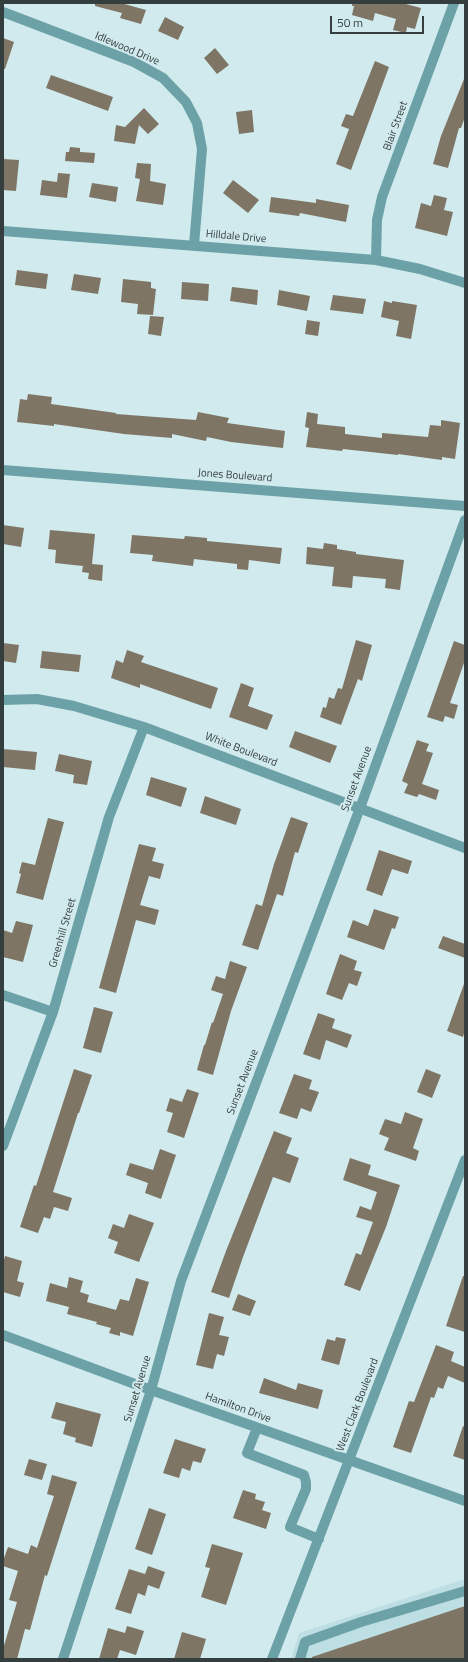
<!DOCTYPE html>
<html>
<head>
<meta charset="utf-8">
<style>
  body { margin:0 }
  #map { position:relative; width:468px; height:1662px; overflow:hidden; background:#d1eaed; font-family:"Titillium Web",sans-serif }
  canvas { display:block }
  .frame { position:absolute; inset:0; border:4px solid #343e3f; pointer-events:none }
  .scale { position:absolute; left:330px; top:16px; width:94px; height:18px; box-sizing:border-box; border:2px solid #343e3f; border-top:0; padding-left:5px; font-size:12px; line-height:14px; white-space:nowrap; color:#343e3f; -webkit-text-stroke:3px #d1eaed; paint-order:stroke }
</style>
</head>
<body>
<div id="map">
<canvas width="468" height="1662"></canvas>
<div class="frame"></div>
<div class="scale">50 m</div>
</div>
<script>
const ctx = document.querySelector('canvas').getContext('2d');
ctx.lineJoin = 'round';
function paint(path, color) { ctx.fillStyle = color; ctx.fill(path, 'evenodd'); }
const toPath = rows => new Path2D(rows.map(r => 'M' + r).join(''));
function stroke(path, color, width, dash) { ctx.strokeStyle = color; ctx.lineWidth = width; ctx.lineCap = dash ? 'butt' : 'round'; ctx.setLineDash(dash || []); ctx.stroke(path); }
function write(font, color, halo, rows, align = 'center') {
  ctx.font = font + ' "Titillium Web",sans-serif'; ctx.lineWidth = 4; ctx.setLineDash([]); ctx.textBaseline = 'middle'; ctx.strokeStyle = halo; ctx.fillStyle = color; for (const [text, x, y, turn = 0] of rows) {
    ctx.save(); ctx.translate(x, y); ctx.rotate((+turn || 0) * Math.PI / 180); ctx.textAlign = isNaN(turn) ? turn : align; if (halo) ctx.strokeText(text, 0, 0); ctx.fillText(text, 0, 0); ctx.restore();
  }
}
const built = toPath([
  [465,1579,465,1659,291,1659,299,1633]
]);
const building = toPath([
  [95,3,121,3,146,10,141,24,120,18,122,13,95,6],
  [352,3,402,3,421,8,415,29,407,27,406,33,393,30,396,19,375,13,373,21,352,15,354,6,352,6],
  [165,17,184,27,178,40,158,31],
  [3,38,14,42,5,69,3,69],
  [215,48,229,65,217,74,204,58],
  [375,61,389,67,351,170,336,164,349,129,341,126,346,114,353,116],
  [51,75,113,97,108,111,46,88],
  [464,79,465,117,461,128,459,128,448,168,433,164,441,136],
  [144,108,159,124,148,134,139,125,135,144,114,141,116,125,125,127],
  [252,110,254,132,239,134,236,112],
  [70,147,80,148,80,152,95,153,94,163,65,161,66,152,69,152],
  [3,159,19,160,16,191,3,190],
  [137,163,151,164,150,181,166,184,163,205,136,201,140,179,135,178],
  [58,173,70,174,67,198,40,195,42,180,57,182],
  [233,180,259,200,248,213,223,193],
  [92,183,118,187,116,202,89,197],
  [434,195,447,198,444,210,453,212,447,236,415,228,421,203,431,206],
  [271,197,316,203,316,199,349,205,346,222,300,213,299,216,269,212],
  [17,270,48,274,46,289,15,285],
  [74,274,101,278,98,294,71,290],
  [123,279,151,282,151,288,156,289,153,315,137,314,138,304,121,302],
  [182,282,209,284,208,301,181,299],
  [232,287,258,290,257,305,230,301],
  [279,290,310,296,307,311,277,305],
  [333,295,366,299,363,314,330,310],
  [384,301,392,303,392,301,417,305,411,339,396,336,399,321,381,317],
  [150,316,164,317,161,336,148,334],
  [307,320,320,322,318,336,305,334],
  [28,394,52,397,51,404,116,413,116,414,196,420,198,412,229,418,227,423,285,431,283,448,231,442,207,437,206,441,172,434,172,438,124,434,54,424,54,426,17,422,20,399,27,400],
  [307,412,318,414,317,424,345,427,345,434,382,438,382,433,428,437,430,425,441,426,441,420,460,423,455,459,442,457,442,460,398,454,398,455,343,449,342,451,306,447,309,428,305,427],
  [3,525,24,528,21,547,3,544],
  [50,530,95,534,92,564,103,565,102,581,88,579,89,573,82,572,83,566,55,563,56,550,48,549],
  [132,535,184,539,185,536,207,538,207,541,282,548,280,564,249,560,248,570,237,569,237,564,194,559,193,566,152,561,153,555,130,553],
  [324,543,337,545,337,549,356,552,356,554,404,560,400,590,385,588,386,579,353,576,352,588,332,586,334,567,306,564,307,547,323,549],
  [356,640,372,645,362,681,358,679,341,725,320,717,323,707,326,708,329,697,334,699,338,688,342,689],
  [454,641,465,645,465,660,450,703,458,705,454,719,445,716,443,722,427,717],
  [3,643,19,645,16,663,3,661],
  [127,650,144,656,141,662,218,688,211,709,140,684,140,688,111,678,116,660,123,663],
  [42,651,81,655,79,672,40,668],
  [241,683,254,688,248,706,273,715,267,730,229,717],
  [295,731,337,746,330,763,289,747],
  [417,740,429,744,426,751,433,753,422,784,439,790,436,800,419,794,417,797,404,793,408,784,402,781],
  [3,749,37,752,35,770,3,767],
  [59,754,92,761,87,785,73,783,74,775,55,771],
  [151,777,187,788,181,807,146,795],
  [205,796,241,809,236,825,200,813],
  [291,817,308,823,298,853,295,852,283,896,277,894,258,950,242,945,256,904,262,906,274,864],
  [48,818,64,822,43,900,16,893,21,874,19,873,22,862,35,865],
  [139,844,156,848,152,861,164,864,160,879,149,876,140,905,159,910,155,925,136,920,116,993,99,988],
  [379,850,412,861,408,874,392,869,382,896,366,890],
  [374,909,399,917,395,929,392,928,384,950,347,937,353,920,368,926],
  [16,921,33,925,23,962,3,957,3,930,12,933],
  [443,936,465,944,465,958,438,948],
  [340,954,357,961,354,970,362,972,357,986,349,983,342,1000,326,994],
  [230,961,247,967,231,1011,213,1075,197,1070,204,1045,205,1045,212,1022,213,1023,223,994,211,990,216,976,225,979],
  [464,984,465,984,465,1030,463,1037,447,1031],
  [94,1007,113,1012,101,1053,83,1048],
  [318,1013,335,1019,332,1028,352,1035,347,1048,326,1040,320,1060,303,1054],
  [74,1069,92,1075,79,1113,78,1113,53,1192,72,1198,68,1211,54,1207,50,1219,44,1217,38,1233,20,1227,34,1185,36,1186],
  [426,1069,441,1075,432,1098,417,1092],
  [294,1074,312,1080,309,1089,319,1092,311,1112,301,1108,297,1119,279,1113],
  [187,1089,199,1093,184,1138,167,1132,173,1113,166,1111,170,1098,182,1102],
  [405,1112,423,1119,413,1148,419,1151,416,1161,384,1150,389,1138,379,1134,385,1119,401,1124],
  [274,1131,292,1138,286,1153,299,1158,290,1183,273,1177,243,1257,229,1298,211,1292,226,1251],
  [160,1149,176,1155,161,1199,145,1193,148,1183,126,1175,130,1163,153,1170],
  [350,1158,371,1165,368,1175,400,1185,386,1227,360,1291,344,1285,356,1253,361,1255,373,1222,356,1217,360,1206,371,1210,377,1192,343,1180],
  [129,1214,154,1223,139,1262,114,1253,118,1242,108,1238,113,1224,124,1228],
  [5,1256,22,1261,17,1281,24,1283,20,1297,3,1292,3,1263],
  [463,1276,465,1276,465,1332,446,1326],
  [69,1277,83,1281,80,1292,89,1295,87,1302,116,1310,120,1299,129,1301,136,1278,149,1282,133,1336,120,1332,120,1336,109,1333,111,1328,96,1324,97,1322,67,1314,69,1307,46,1301,50,1283,67,1288],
  [238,1294,256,1301,250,1316,232,1310],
  [209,1313,224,1317,219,1335,229,1337,224,1356,217,1354,213,1369,196,1365],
  [336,1337,346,1339,339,1365,321,1360,327,1339,335,1341],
  [436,1345,454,1352,451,1361,465,1367,465,1383,448,1376,443,1389,438,1387,434,1398,431,1397,411,1453,393,1447,409,1401,414,1402],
  [264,1378,296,1390,298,1383,323,1390,318,1409,259,1393],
  [56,1402,101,1414,92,1447,75,1442,76,1438,63,1434,66,1422,51,1418],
  [463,1426,465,1427,465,1460,453,1456],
  [175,1439,206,1449,201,1463,193,1461,190,1471,182,1468,179,1478,163,1473],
  [29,1459,47,1464,42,1480,24,1475],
  [52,1475,77,1482,47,1576,45,1575,30,1630,25,1629,17,1659,3,1659,3,1649,17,1602,9,1600,18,1571,3,1566,3,1561,8,1547,28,1554,31,1545,37,1548,54,1496,47,1494],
  [243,1490,256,1494,255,1499,265,1502,262,1510,271,1513,266,1529,233,1518],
  [149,1508,166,1514,152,1555,135,1549],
  [212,1544,243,1553,226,1605,201,1597,210,1568,205,1567],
  [148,1566,165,1572,159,1589,148,1585,145,1596,138,1593,131,1614,115,1609,129,1569,145,1574],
  [465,1606,465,1659,312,1659,312,1657],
  [127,1626,144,1631,136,1655,120,1650,117,1659,99,1659,108,1628,125,1633],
  [182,1632,206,1639,200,1659,174,1659]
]);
const minor = toPath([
  [3,12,134,62,163,78,186,102,197,123,202,149,194,245],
  [3,231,376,260,420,269,465,283],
  [376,260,377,220,382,197,454,3],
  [3,470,465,506],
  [3,700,37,699,74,706,144,727,465,848],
  [3,995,53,1012],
  [3,1146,53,1012,109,817,144,727],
  [3,1335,151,1390,465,1501],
  [257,1428,247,1453,304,1475,306,1482,306,1489,290,1527,319,1539],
  [63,1659,151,1390,181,1281,360,808,465,520],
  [272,1659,465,1160],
  [300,1659,305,1642,361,1622,465,1591]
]);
const streetNames = [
  ["Idlewood Drive",127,49,23],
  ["Blair Street",396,126,-70],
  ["Hilldale Drive",236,237,5],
  ["Jones Boulevard",235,476,4],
  ["White Boulevard",241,750,21],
  ["Sunset Avenue",357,779,-70],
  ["Greenhill Street",63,933,-74],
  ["Sunset Avenue",243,1082,-69],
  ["Sunset Avenue",138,1389,-73],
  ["West Clark Boulevard",358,1405,-69],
  ["Hamilton Drive",238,1408,20]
];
paint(built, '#bddfe3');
paint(building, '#7e7565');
stroke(minor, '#6ca2a7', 10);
write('11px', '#343e3f', '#d1eaed', streetNames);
</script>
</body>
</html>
